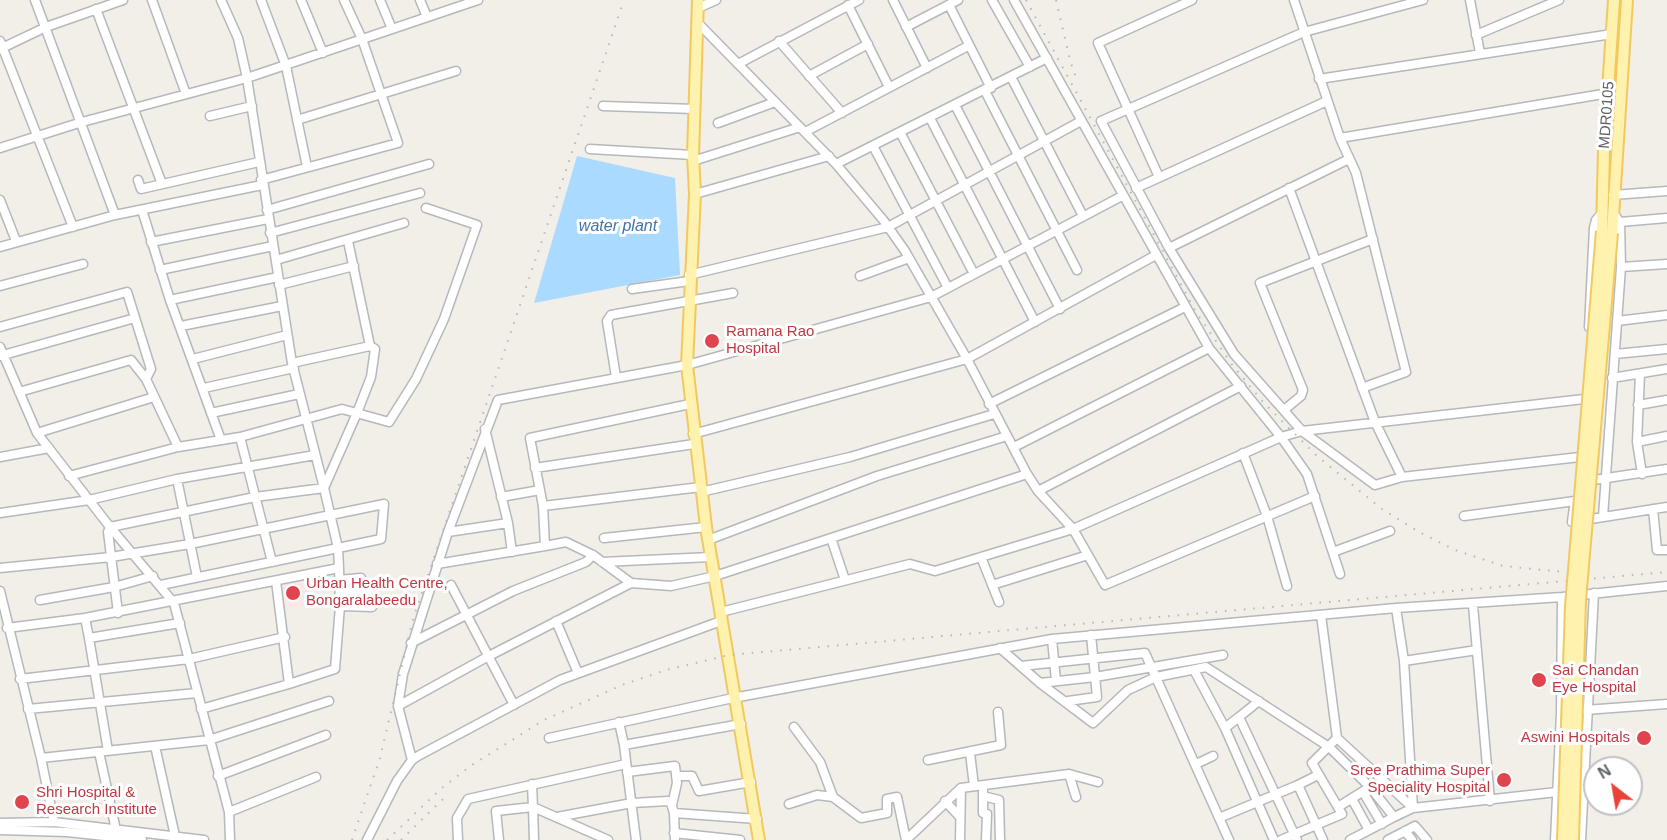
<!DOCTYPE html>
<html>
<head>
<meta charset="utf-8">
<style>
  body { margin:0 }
  #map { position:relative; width:1667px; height:840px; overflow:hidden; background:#f1efe8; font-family:Arial,sans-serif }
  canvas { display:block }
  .north { position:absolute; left:1583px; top:756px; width:60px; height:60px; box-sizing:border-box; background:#fff; border:2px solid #bfc1c3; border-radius:50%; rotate:329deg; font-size:16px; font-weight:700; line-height:24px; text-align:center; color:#5f6368 }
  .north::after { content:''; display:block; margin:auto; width:21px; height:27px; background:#ea4335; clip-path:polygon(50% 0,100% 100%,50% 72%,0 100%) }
</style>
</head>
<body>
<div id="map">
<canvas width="1667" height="840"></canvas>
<div class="north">N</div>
</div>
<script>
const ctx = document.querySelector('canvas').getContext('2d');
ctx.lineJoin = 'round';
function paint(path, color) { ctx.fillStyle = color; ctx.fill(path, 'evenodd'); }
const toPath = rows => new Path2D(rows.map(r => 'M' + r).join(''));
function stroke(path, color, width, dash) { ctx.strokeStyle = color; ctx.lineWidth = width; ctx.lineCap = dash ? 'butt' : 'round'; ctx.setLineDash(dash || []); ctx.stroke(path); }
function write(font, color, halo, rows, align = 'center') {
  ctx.font = font + ' Arial,sans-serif'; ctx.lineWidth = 6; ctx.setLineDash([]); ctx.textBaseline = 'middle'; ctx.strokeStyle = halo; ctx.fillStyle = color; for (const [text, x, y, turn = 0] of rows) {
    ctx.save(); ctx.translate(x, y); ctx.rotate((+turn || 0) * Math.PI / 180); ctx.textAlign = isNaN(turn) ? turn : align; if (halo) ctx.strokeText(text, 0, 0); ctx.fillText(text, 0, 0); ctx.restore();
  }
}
const medical = toPath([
  [305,576,310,605,282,611,277,582]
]);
const water = toPath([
  [577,156,675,178,680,275,534,303]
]);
const minor = toPath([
  [35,0,115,215],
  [152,0,186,94],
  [261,0,286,66,307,167],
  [301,0,323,53],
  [380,0,392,29],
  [420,0,427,17],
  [893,0,927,68],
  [992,0,1030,67],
  [1014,0,1209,348,1281,437,1307,474,1340,574],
  [1294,0,1340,138,1609,93],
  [1423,0,1304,32,1101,121,1169,248,1234,354,1302,431,1375,485,1402,477,1580,457],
  [1470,0,1480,53],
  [848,5,889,87],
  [949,5,991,88],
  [698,8,716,0],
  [96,9,162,184],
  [697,22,836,164,884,221,905,251,967,359,1027,474,1038,491,1073,529,1105,585,1315,496],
  [906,27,958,0],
  [1476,35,1559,0],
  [0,41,73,227],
  [779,41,842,113],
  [0,49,46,27,123,0],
  [738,64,859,0],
  [809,76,868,44],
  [1011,77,1083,216],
  [1319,79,1612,34],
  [985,91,1077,270],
  [955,105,1060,309],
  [603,106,695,109],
  [210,116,252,106],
  [930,118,1035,322],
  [297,120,456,71],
  [718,123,775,102],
  [805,132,968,46],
  [900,132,974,274],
  [1340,138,1356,173,1406,372,1362,388],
  [873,146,948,288],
  [0,148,82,122,247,78,478,0],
  [590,149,693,155],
  [693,161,800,127],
  [836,164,1047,58],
  [1159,177,1098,43,1192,0],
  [138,180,141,189,259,162],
  [261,180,398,143,362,39,344,0],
  [1136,188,1327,101],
  [1289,188,1375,422,1402,477],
  [695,194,829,156],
  [1613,195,1667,191],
  [0,200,16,241],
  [142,210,170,300,221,440],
  [267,210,429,164],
  [1620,222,1667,218],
  [270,233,420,193],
  [348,241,370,346],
  [151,242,268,219],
  [0,247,115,215,262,185],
  [1169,248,1349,159],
  [276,260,404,223],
  [1621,267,1667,264],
  [160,270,273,246],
  [689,275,888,227,1081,121],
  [860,276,909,258],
  [279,285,354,266],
  [0,286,83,264],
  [632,289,689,281],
  [170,300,278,277],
  [1617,321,1667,315],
  [181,326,282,306],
  [0,327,127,292,151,369,146,379],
  [1589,327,1594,228,1596,220,1603,212],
  [0,347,37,433,110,527,174,603,229,812,230,840],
  [1615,354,1667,349],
  [0,356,135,318],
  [193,359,287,335],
  [292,363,370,346,375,349,371,377,357,413,324,488,338,548,339,568],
  [1640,374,1637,442,1642,474],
  [616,377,607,321,611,315,733,293],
  [1612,378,1667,369],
  [204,388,294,368],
  [19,392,131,360,146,379,178,447],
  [690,404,530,438,543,506,545,546,566,542,593,555,631,583,671,586,715,576,1027,474],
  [989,404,1185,307],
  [1638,405,1667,400],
  [1284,410,1301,396,1303,390,1260,283,1373,239],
  [211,413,299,394],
  [485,429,508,523,512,552],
  [37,433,154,397],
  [693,434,967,359,1156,255],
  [240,437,272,562],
  [1637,442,1667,436],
  [1014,447,1209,348],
  [1243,453,1267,516,1287,586],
  [0,457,49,448],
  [535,468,694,444],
  [69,476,178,447,240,437,342,409,389,422,416,379,444,319,477,225,426,208],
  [177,479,197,577],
  [1587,481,1667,469],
  [1038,491,1241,386],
  [701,492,850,457,994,414],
  [501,497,540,490],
  [543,506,701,487],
  [1574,507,1572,522,1667,507],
  [1653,509,1657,550,1667,550],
  [0,513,89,500,177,479,315,455],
  [1464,516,1575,501],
  [1603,517,1621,267,1620,222,1613,213],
  [448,532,508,523],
  [604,538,706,527],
  [831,538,845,580],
  [708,540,877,476,1007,436],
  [1333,552,1390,531],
  [981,557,999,602],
  [602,562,711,557],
  [437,564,545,546],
  [0,568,111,557,190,544,384,504,381,539,161,585],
  [338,580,361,578],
  [451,585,514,705],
  [992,585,1088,555],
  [0,591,41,758,54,822],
  [340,592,370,590],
  [40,600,114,587,153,576],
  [1473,605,1490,801],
  [340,606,372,607],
  [721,612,910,564,935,571,1073,529,1281,437,1302,431,1584,399],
  [118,613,108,532,110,527,255,497,324,488,292,363,247,78,238,38,221,0],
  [1321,615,1337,738,1413,808,1557,792],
  [556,621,578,673],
  [180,623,89,638,85,618,339,568,340,606,335,669,289,684],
  [7,628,85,618],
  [89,638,108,751],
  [1052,639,1056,681],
  [411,643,513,591,586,562,593,555],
  [1000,648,1040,683,1093,723,1128,690,1156,677,1206,667,1329,747,1370,787,1394,817,1350,840],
  [1404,661,1477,650],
  [1021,666,1145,653,1229,840],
  [1194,670,1225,728,1274,840],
  [20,679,189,659,285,637],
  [1040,683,1095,677,1223,655],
  [1068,701,1097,697,1091,635],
  [398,706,487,657,631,583],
  [28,709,197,693],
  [201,709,289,684,276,581],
  [1585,710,1667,704],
  [1239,717,1259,701],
  [619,722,624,745,741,724],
  [794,727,820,762,833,797,861,818,887,813,887,799,897,797,906,840],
  [1225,728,1239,717,1297,840],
  [549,738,733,698,1052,639,1396,608,1562,597,1667,586],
  [624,745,636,840],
  [155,746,175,836],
  [99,752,116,830],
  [970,753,974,786],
  [41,758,209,740,329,701],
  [412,760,398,706,403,674,448,532,498,400,687,365,931,297,1122,196],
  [928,760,1001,745,998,712],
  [1196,764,1213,756],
  [627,772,675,766,677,783,672,805],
  [1069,774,1076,797],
  [1318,775,1298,785,1323,840],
  [218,776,326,735],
  [676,776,692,776,699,791,751,782],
  [532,784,533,807,608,840],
  [983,786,983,813,987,814,986,840],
  [1363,792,1382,824],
  [983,796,999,800,1000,840],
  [1352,799,1369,830],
  [945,801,959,816],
  [789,804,817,795,833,797],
  [1338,807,1370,787],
  [229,812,316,777],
  [557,817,632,803,668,801,671,803,674,813],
  [1394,817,1413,808,1404,661,1396,608],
  [1219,818,1298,785],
  [0,823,54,822,204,840],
  [0,830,67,832,142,840],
  [1405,831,1412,840],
  [674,833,740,840],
  [367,840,397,781,412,760,418,756,560,680,721,621],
  [458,840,457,818,468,799,626,764],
  [499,840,496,811,533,807,534,840],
  [675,840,674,813,757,819],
  [906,840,961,788,1069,774,1098,782],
  [960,840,961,788],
  [1281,840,1342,814,1312,763,1337,738],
  [1388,840,1415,826,1427,840],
  [1555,840,1561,713,1562,597],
  [1581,840,1594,593]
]);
const major = toPath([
  [698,0,693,155,695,194,687,365,706,527,759,840],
  [1602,231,1604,149,1614,0],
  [1612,233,1627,0]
]);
const rail = toPath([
  [1026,0,1196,312,1233,366,1263,402,1317,456,1382,509,1419,532,1455,550,1503,566,1574,573],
  [1056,0,1070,60,1077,81],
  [352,840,380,758,413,619,624,0],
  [387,840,443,787,472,765,544,720,622,685,666,670,729,655,1667,572],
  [401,840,445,797]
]);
const majorBridge = toPath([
  [1563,840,1571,606,1602,231],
  [1573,840,1580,600,1612,233]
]);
const markers = [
  [712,341,8,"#e0444e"],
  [293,593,8,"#e0444e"],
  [1539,680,8,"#e0444e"],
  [1644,738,8,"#e0444e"],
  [1504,780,8,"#e0444e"],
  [22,802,8,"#e0444e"]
];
const streetNames = [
  ["MDR0105",1607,115,-86]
];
const healthNames = [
  ["Ramana Rao",726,332],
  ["Hospital",726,349],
  ["Urban Health Centre,",306,584],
  ["Bongaralabeedu",306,601],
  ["Sai Chandan",1552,671],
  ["Eye Hospital",1552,688],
  ["Aswini Hospitals",1630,738,"right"],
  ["Sree Prathima Super",1490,771,"right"],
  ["Speciality Hospital",1490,788,"right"],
  ["Shri Hospital &",36,793],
  ["Research Institute",36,810]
];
const waterNames = [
  ["water plant",618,227]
];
paint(medical, '#fce8e6');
paint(water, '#aadaff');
stroke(minor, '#b5b8bc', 11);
stroke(major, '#f2c960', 14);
stroke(minor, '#fff', 8);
stroke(major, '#fff2af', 10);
stroke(rail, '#b6b7b8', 2, [1.5, 8]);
stroke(majorBridge, '#f2c960', 14, []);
stroke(majorBridge, '#fff2af', 10);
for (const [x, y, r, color] of markers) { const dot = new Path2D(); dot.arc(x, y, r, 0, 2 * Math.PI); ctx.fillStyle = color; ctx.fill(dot); stroke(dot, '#fff', 2); }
write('15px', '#5f6368', '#fff', streetNames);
write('15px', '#be3a42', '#fff', healthNames, 'left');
write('italic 16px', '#4174aa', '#fff', waterNames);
</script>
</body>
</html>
